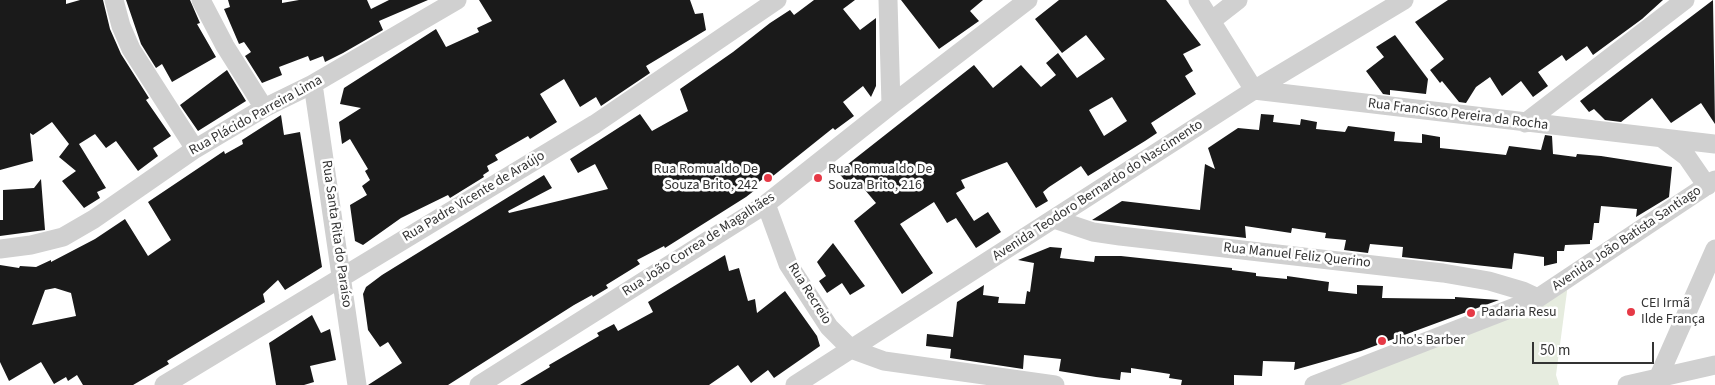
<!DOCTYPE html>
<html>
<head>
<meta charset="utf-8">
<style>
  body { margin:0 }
  #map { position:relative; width:1715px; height:385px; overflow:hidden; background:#fff; font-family:"Source Sans 3",sans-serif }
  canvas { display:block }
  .scale { position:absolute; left:1532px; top:342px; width:122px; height:22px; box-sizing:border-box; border:2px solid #333; border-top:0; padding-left:6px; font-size:15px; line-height:18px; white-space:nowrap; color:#333; -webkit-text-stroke:4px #fff; paint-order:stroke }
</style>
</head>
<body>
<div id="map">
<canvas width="1715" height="385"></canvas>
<div class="scale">50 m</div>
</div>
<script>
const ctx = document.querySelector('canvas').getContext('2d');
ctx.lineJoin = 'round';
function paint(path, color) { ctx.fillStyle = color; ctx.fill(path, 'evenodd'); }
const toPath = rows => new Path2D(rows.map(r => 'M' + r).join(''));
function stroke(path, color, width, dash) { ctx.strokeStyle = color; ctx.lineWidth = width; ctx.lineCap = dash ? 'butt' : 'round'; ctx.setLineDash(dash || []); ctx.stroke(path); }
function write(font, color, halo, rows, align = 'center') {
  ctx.font = font + ' "Source Sans 3",sans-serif'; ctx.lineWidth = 5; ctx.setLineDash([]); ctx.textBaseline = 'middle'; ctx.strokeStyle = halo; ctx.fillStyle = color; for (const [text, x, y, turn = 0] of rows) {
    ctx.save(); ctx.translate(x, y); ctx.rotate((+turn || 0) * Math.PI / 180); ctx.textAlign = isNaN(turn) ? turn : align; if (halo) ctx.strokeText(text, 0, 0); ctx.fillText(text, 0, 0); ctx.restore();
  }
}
const green = toPath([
  [1568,284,1556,375,1559,385,1321,385]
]);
const building = toPath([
  [0,0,66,0,66,4,80,0,103,0,110,29,121,54,149,98,146,100,171,136,153,148,158,156,138,171,116,141,106,148,95,134,79,144,106,188,97,192,100,198,84,208,62,181,76,171,59,157,69,144,52,122,33,135,30,133,33,161,0,170],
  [126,0,190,0,200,23,197,24,216,57,172,82,162,64,156,68,141,44],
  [228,0,282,0,282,3,299,0,367,0,371,9,389,0,428,0,379,21,383,30,343,53,325,62,323,56,310,61,308,56,279,67,282,75,262,83,245,56,251,52,244,42,239,44,224,9,230,7],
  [479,0,690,0,695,14,703,13,706,30,646,66,650,73,601,106,596,97,580,107,564,79,540,94,557,122,530,139,528,136,495,155,498,160,487,166,489,171,483,175,484,177,450,198,448,195,401,218,363,245,355,241,350,205,367,195,362,186,370,180,365,171,368,169,350,139,342,144,339,122,361,108,340,104,344,88,436,29,446,47,479,32,477,28,492,21],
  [814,0,855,0,843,9,860,30,876,18,876,86,871,97,863,86,843,102,854,116,835,130,833,128,773,176,770,173,753,187,755,190,746,197,665,248,664,246,637,260,640,264,606,285,608,288,593,297,592,295,574,305,448,385,368,385,402,363,388,342,380,347,368,330,363,294,366,287,382,275,544,175,552,188,508,211,509,213,608,189,595,164,578,173,570,159,640,114,652,131,688,111,680,89,733,52,770,23,790,10,794,15],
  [901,0,983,0,970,11,979,21,939,49],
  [1059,0,1166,0,1201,45,1183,54,1193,71,1185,76,1196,94,1151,123,1157,133,1145,141,1088,176,1081,166,1049,187,1043,192,1048,201,1036,208,1007,162,961,180,965,188,956,193,957,195,974,221,988,212,1001,232,976,248,956,218,947,223,934,202,900,224,933,273,902,294,854,221,876,203,854,177,847,183,838,172,974,65,993,88,1021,65,1041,87,1056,75,1046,63,1058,53,1077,78,1105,59,1086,35,1062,53,1035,19],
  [1112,97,1127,121,1104,136,1089,110],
  [1448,0,1663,0,1642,19,1593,55,1587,46,1566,61,1562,55,1538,72,1548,86,1533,97,1521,81,1502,96,1490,77,1476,87,1466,103,1459,102,1442,81,1440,83,1430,70,1444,59,1415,22],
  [1713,0,1715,124,1701,103,1671,123,1652,98,1621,122,1605,120,1594,109,1589,112,1580,101],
  [1395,35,1428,79,1426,94,1390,90,1390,95,1383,94,1366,71,1384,57,1376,47],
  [227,70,246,101,198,131,180,105],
  [1261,114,1274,115,1273,122,1300,125,1301,119,1317,122,1316,129,1345,132,1348,126,1395,132,1394,141,1422,143,1422,134,1440,137,1440,148,1506,155,1509,146,1541,150,1545,135,1552,136,1553,154,1576,157,1577,154,1601,156,1672,167,1669,197,1636,217,1637,209,1601,206,1599,223,1594,223,1592,240,1590,240,1590,244,1565,245,1564,251,1557,251,1557,263,1544,266,1544,257,1514,253,1512,269,1402,257,1403,247,1370,244,1368,253,1344,250,1346,240,1325,238,1326,233,1292,228,1291,233,1245,226,1246,238,1092,220,1122,201,1200,210,1205,164,1215,169,1208,148,1238,128,1259,130],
  [281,115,284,135,300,132,322,267,285,290,278,280,263,294,265,302,167,361,169,364,133,385,83,385,77,375,68,381,66,377,54,384,41,362,9,381,0,362,0,265,19,268,20,266,36,267,51,260,51,262,95,239,125,219,148,256,171,240,148,202,224,151,225,154,243,144,242,140],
  [55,288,71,293,76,316,32,325,45,290],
  [41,179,45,230,0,236,0,220,3,220,3,190,34,188],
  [833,243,865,286,850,295,842,283,827,293,819,281,826,276,817,262],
  [1050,247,1062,248,1060,258,1094,262,1095,256,1121,256,1232,268,1232,270,1256,273,1256,276,1287,279,1287,276,1329,282,1328,291,1357,294,1357,285,1383,286,1382,298,1455,299,1455,297,1499,300,1361,351,1294,370,1295,362,1263,361,1262,376,1234,375,1234,385,1181,385,1182,380,1169,378,1170,374,1131,368,1131,373,1121,372,1120,380,1096,377,1059,371,1061,359,1024,355,1023,369,950,358,951,349,926,346,927,334,953,337,957,302,984,285,983,295,999,297,998,303,1025,304,1027,291,1030,292,1034,263,1018,260],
  [725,255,729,271,739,268,748,301,755,299,757,313,785,291,817,336,820,346,774,378,768,370,751,383,738,365,709,385,520,385,550,367,549,365,599,336,597,333,614,324,618,331,653,312,648,302],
  [312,315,321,333,330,329,336,360,310,366,314,382,304,385,276,385,269,343]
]);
const minor = toPath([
  [114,0,121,26,131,49,195,149],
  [201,0,225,46,264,108],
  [888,0,891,105],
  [1198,0,1254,90,1715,144],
  [1211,21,1238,0],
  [313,84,357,385],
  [1525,123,1685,0],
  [1663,139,1687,157,1707,186],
  [766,204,788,264,829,327,851,349,884,361,1055,385],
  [1054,219,1093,232,1120,236,1443,273,1489,281,1523,291,1538,298],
  [0,249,31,245,63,237,94,219,195,149,264,108,313,84,457,0],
  [164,385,595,124,777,0],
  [479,385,766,204,891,105,1028,0],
  [795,385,1254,90,1404,0],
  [1314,385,1538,298,1715,180],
  [1627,385,1715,365],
  [1655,385,1715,249]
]);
const markers = [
  [768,178,5,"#e63946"],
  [818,178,5,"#e63946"],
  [1631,312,5,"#e63946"],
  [1471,313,5,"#e63946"],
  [1382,341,5,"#e63946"]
];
const streetNames = [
  ["Rua Francisco Pereira da Rocha",1458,115,7],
  ["Rua Plácido Parreira Lima",256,116,-29],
  ["Avenida Teodoro Bernardo do Nascimento",1098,191,-33],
  ["Rua Padre Vicente de Araújo",474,197,-31],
  ["Rua Santa Rita do Paraíso",336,234,82],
  ["Avenida João Batista Santiago",1627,239,-34],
  ["Rua João Correa de Magalhães",699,245,-33],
  ["Rua Manuel Feliz Querino",1297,256,6],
  ["Rua Recreio",809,294,58]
];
const poiNames = [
  ["Rua Romualdo De",758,170,"right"],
  ["Souza Brito, 242",758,186,"right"],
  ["Rua Romualdo De",828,170],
  ["Souza Brito, 216",828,186],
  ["CEI Irmã",1641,304],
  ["Ilde França",1641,320],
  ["Padaria Resu",1481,313],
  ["Jho's Barber",1392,341]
];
paint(green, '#e6ecdf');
paint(building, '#1a1a1a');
stroke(minor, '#d0d0d0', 19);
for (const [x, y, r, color] of markers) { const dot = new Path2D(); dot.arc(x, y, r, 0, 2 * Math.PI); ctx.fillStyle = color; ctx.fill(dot); stroke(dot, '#fff', 2); }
write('14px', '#333', '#fff', streetNames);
write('14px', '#333', '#fff', poiNames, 'left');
</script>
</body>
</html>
